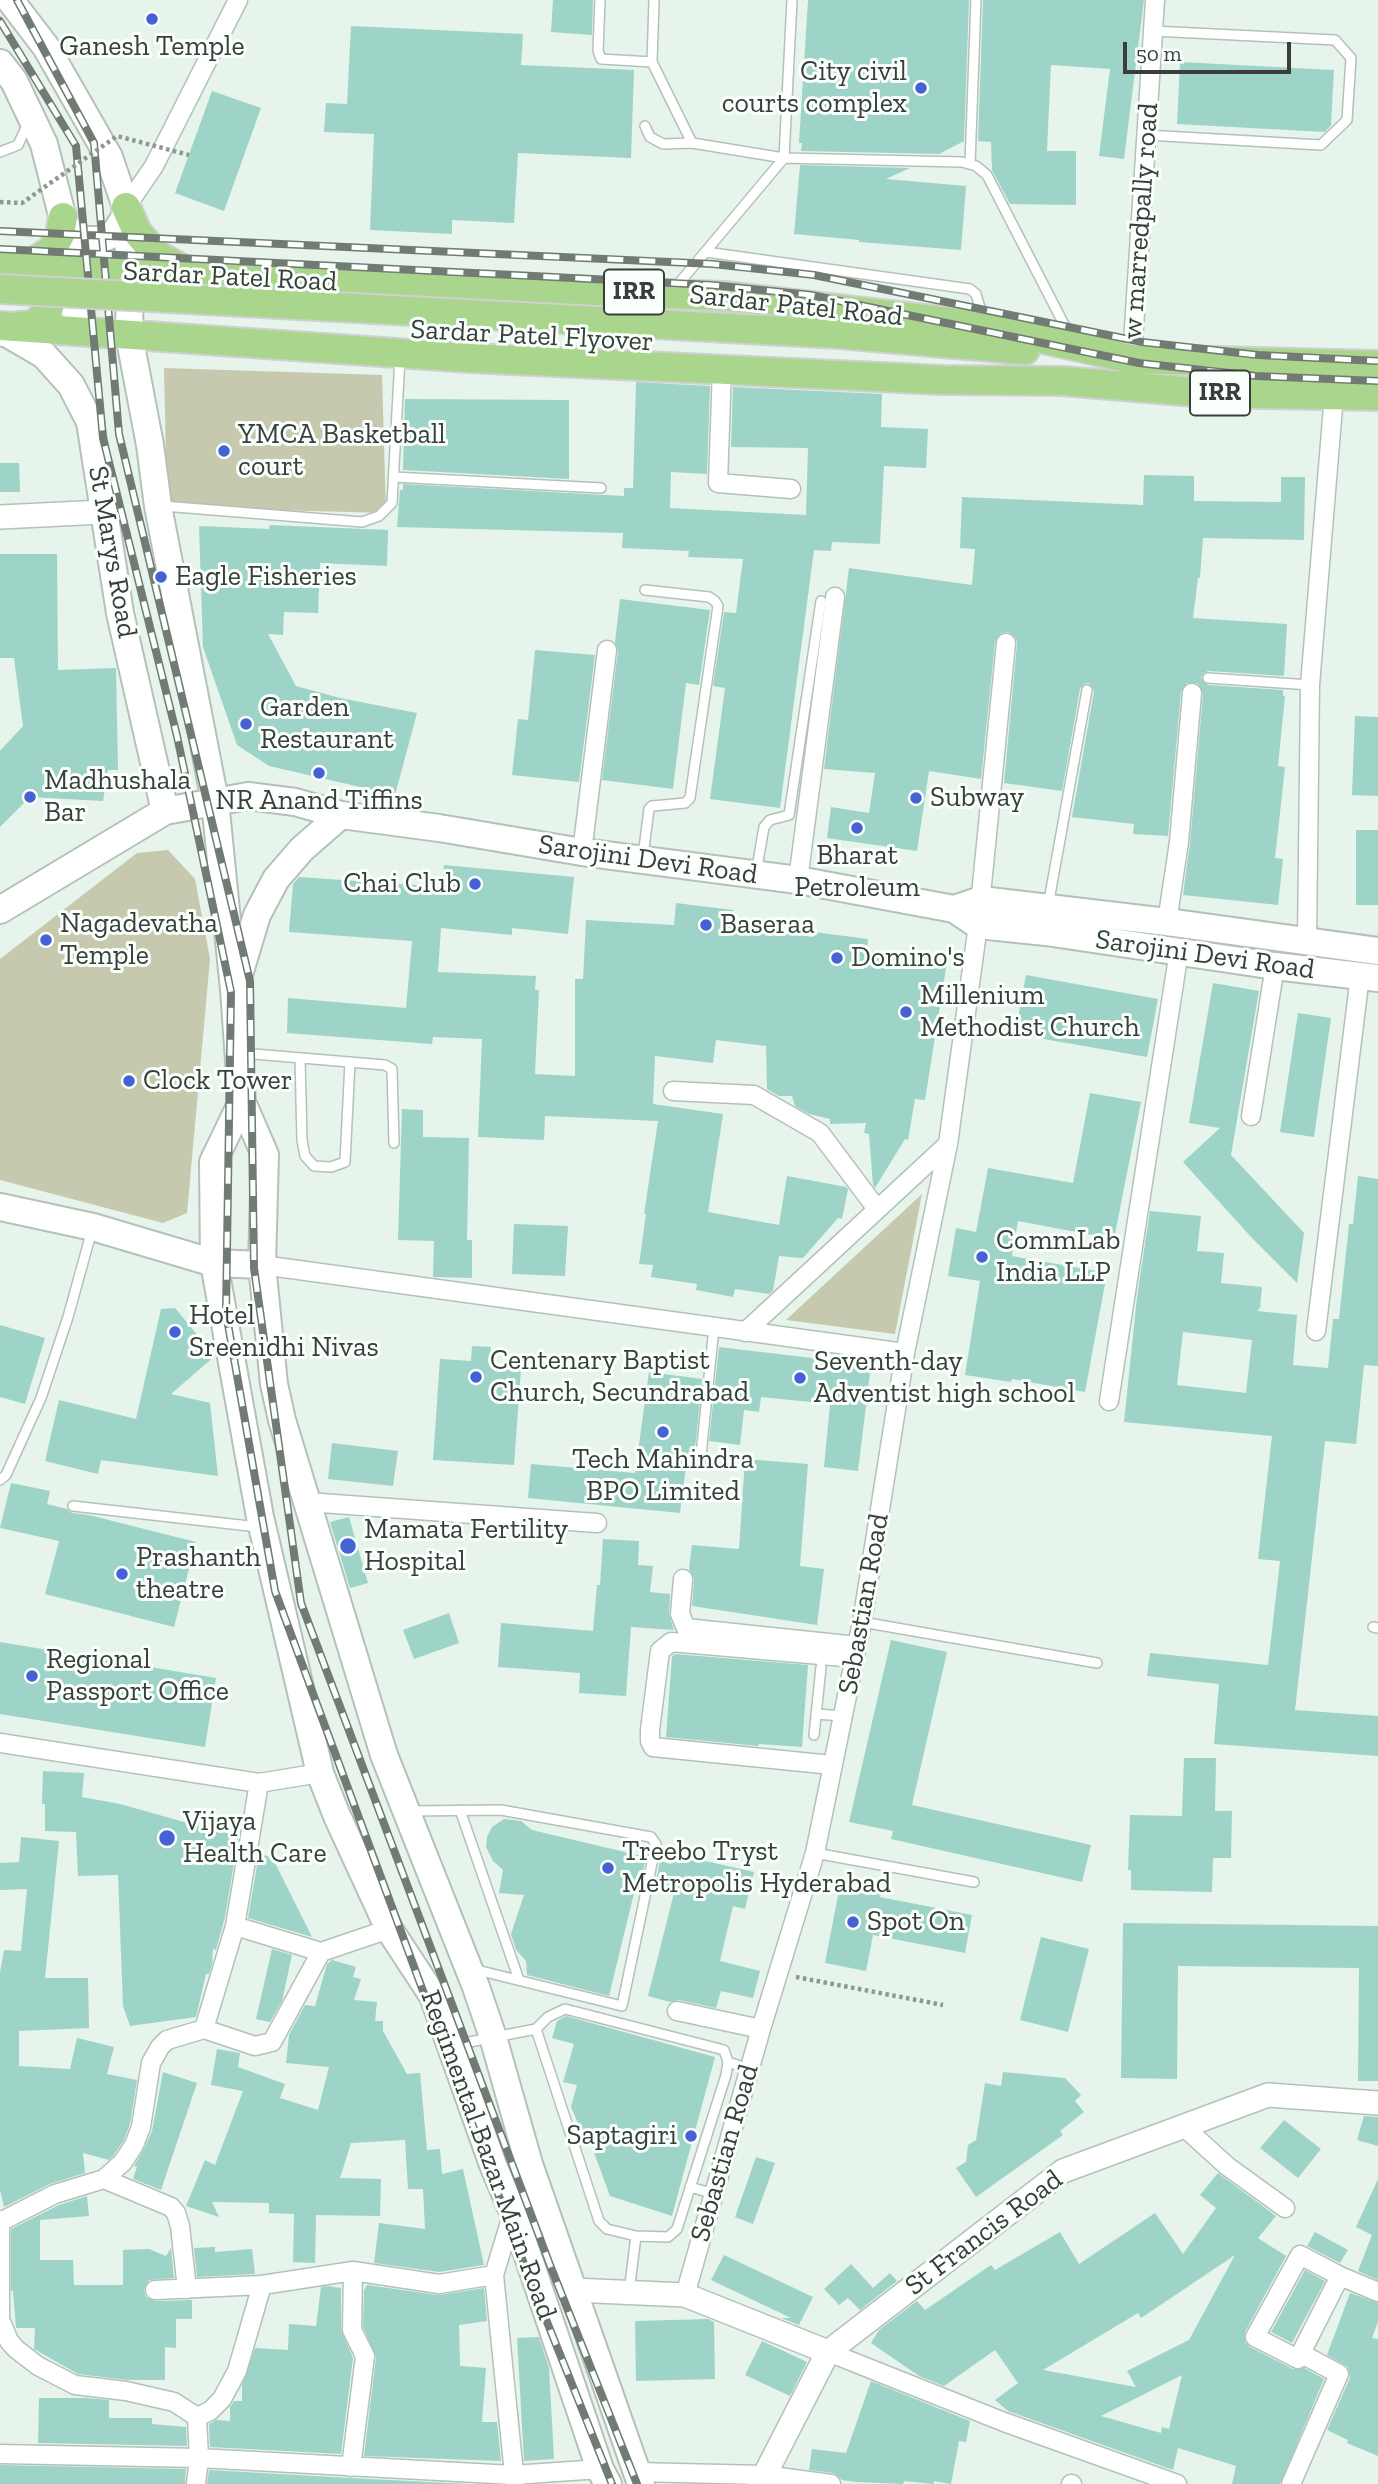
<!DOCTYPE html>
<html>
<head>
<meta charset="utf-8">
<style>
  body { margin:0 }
  #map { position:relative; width:1378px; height:2484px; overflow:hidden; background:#e6f4eb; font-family:"Zilla Slab",serif }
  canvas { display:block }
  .scale { position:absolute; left:1123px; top:42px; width:168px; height:32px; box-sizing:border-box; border:4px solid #393e3a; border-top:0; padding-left:9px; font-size:21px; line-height:24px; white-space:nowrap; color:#393e3a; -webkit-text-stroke:5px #f9fffb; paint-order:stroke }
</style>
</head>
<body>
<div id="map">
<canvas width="1378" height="2484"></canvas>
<div class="scale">50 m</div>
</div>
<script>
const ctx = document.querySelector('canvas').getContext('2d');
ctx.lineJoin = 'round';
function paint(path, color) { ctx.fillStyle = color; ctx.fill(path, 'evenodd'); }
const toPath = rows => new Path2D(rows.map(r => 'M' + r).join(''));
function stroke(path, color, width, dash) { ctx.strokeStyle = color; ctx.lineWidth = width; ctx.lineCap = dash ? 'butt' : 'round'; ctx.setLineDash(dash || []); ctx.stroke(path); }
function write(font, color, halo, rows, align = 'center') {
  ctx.font = font + ' "Zilla Slab",serif'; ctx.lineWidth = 6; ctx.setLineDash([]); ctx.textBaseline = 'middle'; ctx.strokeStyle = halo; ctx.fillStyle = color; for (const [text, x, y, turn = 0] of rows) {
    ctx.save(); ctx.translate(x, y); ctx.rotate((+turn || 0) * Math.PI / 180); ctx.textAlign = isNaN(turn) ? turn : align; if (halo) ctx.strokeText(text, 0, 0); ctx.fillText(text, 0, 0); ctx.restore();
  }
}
const green = toPath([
  [164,368,382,375,386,513,196,508,167,505],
  [168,850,195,879,210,959,187,1213,163,1223,0,1180,0,959,137,853],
  [922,1194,895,1334,786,1320]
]);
const building = toPath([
  [553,0,593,0,592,35,551,32],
  [808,0,969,0,964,141,939,154,801,151,802,143,799,143],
  [983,0,1144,0,1124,159,1099,156,1110,69,1051,65,1047,151,1076,151,1076,205,1010,204,992,170,991,142,978,141],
  [351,26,523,34,521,65,634,70,631,158,518,153,514,223,452,220,452,234,370,230,374,134,324,132,326,103,347,104],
  [1180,62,1334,70,1331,125,1325,132,1177,124],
  [212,91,261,108,224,211,175,193],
  [800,165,910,168,886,179,966,186,961,250,859,242,859,240,794,234],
  [636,382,710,386,707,474,671,472,670,508,806,515,808,448,731,447,733,387,882,394,881,427,928,429,926,468,884,466,880,544,832,542,831,551,814,550,780,808,710,799,725,688,713,686,724,612,736,613,743,559,688,557,689,551,622,548,623,533,397,527,400,490,403,490,403,484,624,496,624,488,633,488],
  [405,399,569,400,569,479,403,470],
  [0,463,19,463,20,492,0,492],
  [1144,475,1194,476,1194,501,1281,502,1281,477,1305,477,1304,540,1203,538,1200,578,1198,578,1193,618,1287,624,1284,676,1208,671,1203,674,1201,678,1208,685,1283,690,1283,696,1285,696,1278,766,1285,767,1275,858,1283,859,1278,905,1183,895,1190,843,1203,694,1198,683,1187,683,1181,692,1168,836,1133,834,1134,824,1072,817,1094,691,1089,683,1084,684,1080,689,1062,791,1004,783,1017,644,1016,638,1008,632,1001,633,995,642,981,779,929,771,917,851,827,838,831,807,869,813,875,773,824,769,849,568,972,585,975,549,960,548,962,497,1143,505],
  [270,525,388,530,387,566,320,563,318,613,284,612,283,635,268,634,296,686,340,698,417,713,395,795,269,766,237,745,203,647,199,526,269,529],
  [0,554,57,554,58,670,116,668,118,770,108,770,103,801,30,797,0,827,0,751,23,726,14,658,0,658],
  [620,599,710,610,699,685,686,683,673,789,602,780,618,651,615,642],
  [535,650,595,655,579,782,512,775,518,719,528,720],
  [1355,716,1378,717,1378,796,1352,795],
  [1356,830,1378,830,1378,905,1356,905],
  [444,865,574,877,568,934,512,928,512,935,441,928,438,972,536,976,535,990,539,990,535,1074,575,1076,575,979,583,979,586,920,674,925,676,903,733,910,731,926,813,937,814,932,868,939,867,950,947,962,925,1100,915,1099,908,1140,905,1139,875,1188,873,1185,869,1134,864,1133,866,1123,830,1124,830,1119,809,1114,795,1106,792,1096,779,1096,767,1089,766,1046,716,1040,713,1063,655,1056,653,1104,723,1114,708,1212,779,1225,787,1176,846,1187,848,1189,842,1219,838,1218,803,1258,779,1256,773,1291,769,1294,735,1289,733,1297,696,1290,697,1284,651,1277,653,1265,639,1264,646,1214,644,1214,658,1121,545,1116,544,1140,478,1137,482,1039,433,1037,432,1044,287,1033,288,998,406,1008,412,941,289,932,293,884,299,877,442,887],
  [1026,975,1158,999,1147,1057,1015,1034],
  [1213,983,1259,991,1231,1155,1304,1233,1297,1283,1252,1238,1183,1162,1220,1128,1189,1123],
  [1298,1013,1331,1018,1314,1137,1280,1132],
  [1090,1093,1141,1102,1114,1239,1018,1221,1012,1256,1107,1273,1085,1392,1012,1379,1011,1382,965,1375,980,1281,948,1276,956,1228,976,1232,988,1168,1073,1183],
  [402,1109,423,1110,423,1137,469,1138,467,1240,472,1240,472,1278,433,1277,434,1241,398,1240],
  [1358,1176,1378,1179,1378,1366,1364,1365,1356,1444,1325,1441,1295,1710,1378,1716,1378,1756,1214,1744,1219,1684,1147,1676,1150,1653,1268,1665,1280,1561,1258,1559,1272,1436,1124,1422,1137,1297,1150,1211,1201,1216,1197,1251,1224,1253,1221,1283,1262,1287,1260,1308,1257,1311,1297,1315,1293,1365,1328,1368,1333,1319,1339,1319,1349,1224,1353,1224],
  [1183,1332,1252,1340,1246,1393,1177,1385],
  [514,1224,568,1226,565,1276,512,1274],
  [175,1308,215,1356,171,1394,210,1403,218,1476,101,1460,98,1474,45,1461,59,1400,136,1419,161,1309],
  [0,1325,45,1338,25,1404,0,1397],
  [472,1346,491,1347,490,1367,521,1369,514,1465,433,1460,440,1359,471,1361],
  [719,1347,871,1365,858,1471,824,1467,830,1404,761,1397,759,1412,744,1410,740,1445,709,1441],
  [649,1372,702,1379,696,1440,691,1467,686,1467,680,1513,528,1498,531,1464,635,1473],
  [332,1443,398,1451,393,1486,328,1479],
  [745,1459,808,1464,800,1566,824,1569,817,1625,692,1606,694,1579,689,1569,692,1545,739,1549],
  [11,1483,50,1491,47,1504,67,1509,72,1513,89,1515,196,1542,174,1627,45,1594,59,1541,0,1528],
  [349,1517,368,1583,350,1588,330,1522],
  [603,1539,639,1541,638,1565,653,1566,650,1592,670,1594,669,1614,674,1630,631,1627,626,1696,579,1693,580,1673,498,1667,501,1623,593,1631,597,1585,600,1585],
  [449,1613,459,1643,414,1659,403,1630],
  [891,1640,947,1652,912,1805,1091,1845,1082,1882,891,1839,893,1831,849,1822],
  [0,1642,216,1678,205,1747,0,1714],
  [675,1654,808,1665,802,1747,759,1744,758,1746,666,1737,672,1656],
  [1184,1758,1216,1758,1215,1811,1232,1811,1231,1858,1213,1858,1212,1892,1131,1890,1131,1870,1128,1870,1130,1815,1182,1816],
  [43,1771,84,1773,82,1797,120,1804,209,1829,239,1833,225,1917,216,1950,213,1949,212,1964,209,1974,206,1974,196,2017,130,2026,123,2006,118,1875,78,1876,76,1832,45,1831,45,1804,42,1804],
  [504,1819,521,1821,532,1830,646,1857,640,1886,636,1885,609,1996,527,1975,526,1961,516,1950,511,1934,524,1895,499,1893,503,1870,493,1861,486,1847,487,1837,492,1827],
  [21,1837,59,1841,45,1978,88,1978,89,2028,19,2031,19,2066,70,2069,77,2038,114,2047,107,2074,137,2080,130,2124,124,2140,114,2155,109,2160,83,2153,85,2173,50,2184,4,2207,0,2190,0,1973,4,1950,21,1951,27,1889,0,1890,0,1863,19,1862],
  [259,1854,272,1857,312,1937,248,1918],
  [674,1854,754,1872,745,1909,733,1906,720,1961,760,1971,753,1998,721,1991,716,2008,679,2000,670,2002,648,1996,674,1893,654,1889,660,1861,671,1864],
  [840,1885,881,1893,880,1897,972,1915,965,1953,873,1935,866,1971,825,1963],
  [1123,1923,1378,1926,1378,2081,1358,2081,1359,1968,1178,1966,1177,2079,1121,2078],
  [1041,1937,1089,1949,1068,2032,1020,2020],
  [272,1949,292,1955,282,2001,270,2022,256,2019],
  [332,1960,356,1967,353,1977,361,1979,354,2000,377,2002,375,2021,383,2021,383,2031,407,2074,420,2073,427,2150,440,2149,442,2174,463,2169,484,2265,439,2272,374,2263,379,2223,425,2229,423,2189,408,2189,405,2140,351,2143,340,2178,381,2179,380,2216,316,2215,315,2263,293,2262,294,2214,269,2213,269,2203,212,2202,219,2217,186,2206,205,2160,215,2165,243,2091,211,2085,217,2049,240,2053,238,2067,285,2084,280,2098,318,2110,329,2067,286,2063,289,2035,305,2005,315,2006,327,1964],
  [566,2016,715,2057,672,2216,610,2196,589,2139,585,2140,571,2107,577,2085,563,2082,574,2044,552,2038,557,2021],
  [163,2072,197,2083,161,2190,133,2179,137,2167,134,2166,144,2149,152,2131],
  [1003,2072,1065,2078,1081,2095,1075,2101,1084,2112,1060,2131,1063,2135,976,2197,956,2168,966,2162,968,2145,976,2140,985,2083,1001,2086],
  [1364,2116,1378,2117,1378,2146,1357,2140],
  [1284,2120,1321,2149,1298,2178,1260,2148],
  [756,2157,775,2163,753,2224,735,2217],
  [1218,2173,1276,2216,1258,2238,1286,2256,1245,2332,1245,2342,1250,2347,1293,2369,1304,2368,1324,2379,1280,2484,1232,2484,1236,2466,1178,2448,1173,2470,1008,2411,995,2400,1018,2383,995,2350,944,2386,919,2376,871,2343,879,2330,917,2301,925,2310,991,2265,995,2270,1060,2232,1079,2264,1155,2213,1183,2254,1216,2208,1200,2195],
  [1235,2255,1189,2340,1127,2371,1136,2387,1043,2370,1138,2313,1141,2318],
  [1182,2375,1169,2429,1162,2427,1161,2433,1101,2416],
  [1378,2179,1378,2280,1358,2271,1372,2235,1356,2227],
  [87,2196,89,2216,40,2220,40,2260,73,2260,74,2285,123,2285,123,2250,149,2249,166,2256,171,2248,174,2278,149,2280,144,2290,146,2297,155,2301,192,2300,192,2319,176,2319,176,2348,165,2347,165,2380,127,2380,78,2374,34,2349,35,2328,16,2328,13,2291,11,2291,11,2229,59,2205],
  [1315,2232,1348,2250,1340,2263,1307,2246],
  [215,2247,215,2252,252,2249,255,2274,197,2277,194,2248],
  [724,2255,813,2297,799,2325,781,2318,791,2318,711,2280],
  [851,2264,873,2288,890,2273,897,2281,860,2310,848,2298,839,2305,824,2289],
  [1305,2270,1325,2281,1292,2343,1271,2332],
  [367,2285,438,2295,484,2288,487,2321,459,2325,460,2366,486,2368,482,2422,497,2422,501,2461,364,2456,376,2357,363,2327,364,2291],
  [327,2286,341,2288,341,2330,353,2358,341,2454,210,2447,209,2424,216,2420,230,2421,230,2407,234,2401,242,2401,242,2385,255,2348,288,2350,289,2324,316,2326,321,2287],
  [1350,2293,1378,2303,1378,2322,1372,2338,1378,2339,1378,2456,1347,2443,1348,2440,1327,2430,1350,2378,1348,2367,1327,2355],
  [708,2319,714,2322,715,2379,636,2381,635,2321],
  [539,2337,549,2368,554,2459,524,2461,517,2338],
  [762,2341,807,2362,790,2396,745,2375],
  [871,2381,970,2421,966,2442,959,2441,951,2484,934,2481,934,2484,904,2481,903,2484,857,2482,842,2480,833,2473,809,2470,812,2449,846,2453],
  [39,2398,86,2398,109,2400,109,2418,152,2418,152,2424,186,2427,187,2446,38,2443],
  [0,2465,186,2469,185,2484,0,2484],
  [209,2470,350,2478,469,2484,207,2484]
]);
const path = toPath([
  [796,1977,943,2005]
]);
const service = toPath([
  [600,0,598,51,601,59,652,62],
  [654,0,652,62,692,143,784,158],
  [792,0,784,158,962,162,976,166,987,175,1072,340],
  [645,126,650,137,663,144,692,143],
  [1146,135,1321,145,1347,120,1351,58,1335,40,1153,31],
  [0,152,18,145,28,123],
  [970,164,976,0],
  [706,252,970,289,976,294,984,322],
  [675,288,784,158],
  [394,477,601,488],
  [163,506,362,522,379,516,392,503,400,358],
  [1208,678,1310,685],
  [643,856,649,809,652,806,685,803,690,798,718,606,715,601,709,597,645,590],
  [756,873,764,827,770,820,789,815,821,601],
  [1048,906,1087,690],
  [242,1053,385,1065,392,1069,394,1143],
  [300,1058,302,1140,305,1156,314,1166,331,1167,345,1162,350,1062],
  [700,1465,714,1327],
  [0,1480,6,1475,41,1398,68,1317,92,1230],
  [73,1506,258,1527],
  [862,1622,1097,1663],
  [1373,1627,1378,1628],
  [816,1714,843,1716],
  [814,1735,821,1667],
  [460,1810,519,1980],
  [410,1811,501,1810,651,1837,656,1844,622,2006,473,1969],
  [815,1853,974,1882],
  [454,2045,536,2029,548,2017,565,2009,724,2050,728,2062,726,2075,677,2229,668,2237,636,2236,607,2229,599,2221,536,2029],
  [728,2062,749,2069],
  [690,2187,714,2194],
  [629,2292,636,2236]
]);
const minor = toPath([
  [126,207,154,166,238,0],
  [1132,359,1155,0],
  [722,369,718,483,791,489],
  [582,852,607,650],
  [798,880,835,597],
  [1167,922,1179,842,1192,693],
  [1307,941,1310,685,1334,395],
  [673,1091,754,1095,820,1133,877,1209],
  [1251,1116,1275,966],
  [262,1265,905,1353],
  [1316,1331,1360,976],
  [745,1332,948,1144],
  [1109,1401,1179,951],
  [307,1502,597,1523],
  [683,1579,680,1614,686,1628,857,1646],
  [0,1743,259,1783,320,1773],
  [832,1765,653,1747,650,1741,650,1730,660,1651,671,1642,855,1658],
  [259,1783,235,1926,321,1952,389,1929],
  [235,1926,204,2029,255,2046,272,2042,321,1952],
  [677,2011,761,2029],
  [1183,2126,1227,2166,1285,2208],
  [104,2179,171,2207,176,2213,180,2226,187,2289],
  [513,2212,494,2275,515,2484],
  [0,2220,0,2324],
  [0,2222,55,2194,104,2179,123,2162,134,2145,141,2127,151,2063,160,2047,167,2040,204,2029],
  [1340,2276,1298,2359,1255,2337,1300,2255,1340,2276,1378,2292],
  [155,2290,262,2285],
  [685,2295,761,2029,815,1853,862,1622,905,1353,948,1144,978,925,1006,643],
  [2,2324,9,2341,16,2349,38,2366,75,2385,126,2391,174,2402,197,2417],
  [828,2352,1004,2422,1177,2484],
  [197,2417,210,2411,222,2399,237,2371,262,2285,353,2271,439,2284,494,2275],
  [0,2454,199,2458,513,2475,600,2469],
  [351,2467,365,2356,352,2330,353,2271],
  [636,2472,764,2475,831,2484],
  [196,2484,199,2458,197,2417],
  [1071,2484,1072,2484],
  [1291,2484,1339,2374,1300,2353]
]);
const tertiary = toPath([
  [0,517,103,512],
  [573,2290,685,2295,828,2352],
  [760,2484,828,2352,1063,2171,1268,2095,1378,2103]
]);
const secondary = toPath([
  [10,0,46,47,109,157,126,207,130,272,129,335,150,445,158,506,215,801,234,990,242,1102,265,1155,262,1265,274,1384,282,1420,384,1755,476,1987,493,2037,529,2164,641,2484],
  [0,63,14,81,44,144,64,223,78,331],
  [64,223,71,232,84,240,100,240,115,233,126,215],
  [0,332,8,334,44,355,71,385,90,422,120,613,165,811],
  [954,909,981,900,1167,922,1378,951],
  [0,910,165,811,248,796,295,802,341,815,439,828,582,852,798,880,954,909,978,925,1046,932,1275,966,1378,978],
  [238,978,257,915,276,879,302,849,341,815],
  [242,1102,213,1162,214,1263,260,1517,320,1773,337,1816,389,1929,433,1996,493,2165,513,2212,600,2469,608,2484],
  [0,1207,93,1227,214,1263,262,1265]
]);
const primary = toPath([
  [126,207,137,232,157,255,189,273],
  [0,263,213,278,724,296,985,326,1132,359,1378,365],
  [0,326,470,358,943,380,1063,381,1207,393,1378,396],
  [19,326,33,325,46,314,52,299,49,282,37,269,29,265,52,250,60,235,63,217],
  [839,334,1025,350]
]);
const rail = toPath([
  [17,0,94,143,119,434,250,981,254,1268,301,1603,550,2265,637,2484],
  [0,21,76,146,103,438,177,736,231,992,226,1313,275,1591,527,2272,612,2484],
  [0,231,713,264,814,275,1142,342,1258,355,1378,361],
  [0,249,711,285,811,295,1139,363,1256,376,1378,381]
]);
const pathBridge = toPath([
  [0,202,22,203,117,136,189,155]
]);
const primaryBridge = toPath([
  [0,289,839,334]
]);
const markers = [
  [152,19,7,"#4661d5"],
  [921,88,7,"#4661d5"],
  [224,451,7,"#4661d5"],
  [161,577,7,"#4661d5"],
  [246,724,7,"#4661d5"],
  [319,773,7,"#4661d5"],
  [30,797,7,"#4661d5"],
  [916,798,7,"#4661d5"],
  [857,828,7,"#4661d5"],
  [475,884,7,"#4661d5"],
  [706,925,7,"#4661d5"],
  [46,940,7,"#4661d5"],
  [837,958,7,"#4661d5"],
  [906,1012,7,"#4661d5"],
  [129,1081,7,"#4661d5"],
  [982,1257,7,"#4661d5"],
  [175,1332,7,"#4661d5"],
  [476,1377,7,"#4661d5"],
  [800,1378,7,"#4661d5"],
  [663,1432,7,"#4661d5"],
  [348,1546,9,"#4661d5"],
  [122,1574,7,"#4661d5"],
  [32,1676,7,"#4661d5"],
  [167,1838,9,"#4661d5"],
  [608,1868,7,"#4661d5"],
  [853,1922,7,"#4661d5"],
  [691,2136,7,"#4661d5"]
];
const shields = [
  [634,292,60],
  [1220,393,60]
];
const shieldNames = [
  ["IRR",634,292],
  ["IRR",1220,393]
];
const poiNames = [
  ["Ganesh Temple",152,47,"center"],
  ["City civil",907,72,"right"],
  ["courts complex",907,104,"right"],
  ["YMCA Basketball",238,435],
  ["court",238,467],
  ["Eagle Fisheries",175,577],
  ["Garden",260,708],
  ["Restaurant",260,740],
  ["Madhushala",44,781],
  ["Bar",44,813],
  ["Subway",930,798],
  ["NR Anand Tiffins",319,801,"center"],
  ["Bharat",857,856,"center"],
  ["Petroleum",857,888,"center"],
  ["Chai Club",461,884,"right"],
  ["Nagadevatha",60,924],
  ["Temple",60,956],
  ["Baseraa",720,925],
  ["Domino's",851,958],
  ["Millenium",920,996],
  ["Methodist Church",920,1028],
  ["Clock Tower",143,1081],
  ["CommLab",996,1241],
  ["India LLP",996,1273],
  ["Hotel",189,1316],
  ["Sreenidhi Nivas",189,1348],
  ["Centenary Baptist",490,1361],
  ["Church, Secundrabad",490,1393],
  ["Seventh-day",814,1362],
  ["Adventist high school",814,1394],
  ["Tech Mahindra",663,1460,"center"],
  ["BPO Limited",663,1492,"center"],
  ["Mamata Fertility",364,1530],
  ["Hospital",364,1562],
  ["Prashanth",136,1558],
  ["theatre",136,1590],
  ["Regional",46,1660],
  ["Passport Office",46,1692],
  ["Vijaya",183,1822],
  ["Health Care",183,1854],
  ["Treebo Tryst",622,1852],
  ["Metropolis Hyderabad",622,1884],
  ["Spot On",867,1922],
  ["Saptagiri",677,2136,"right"]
];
const streetNames = [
  ["w marredpally road",1141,221,-86],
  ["Sardar Patel Road",230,277,3],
  ["Sardar Patel Road",796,306,6],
  ["Sardar Patel Flyover",532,336,3],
  ["St Marys Road",112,552,80],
  ["Sarojini Devi Road",648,860,8],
  ["Sarojini Devi Road",1205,955,8],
  ["Sebastian Road",864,1604,-80],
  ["Sebastian Road",725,2153,-74],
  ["Regimental Bazar Main Road",488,2155,70],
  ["St Francis Road",984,2233,-37]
];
paint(green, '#c6c9ae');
paint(building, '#9dd4c7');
stroke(service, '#b4c1b9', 12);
stroke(minor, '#b4c1b9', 21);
stroke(tertiary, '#b4c1b9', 26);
stroke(secondary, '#b4c1b9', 30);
stroke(primary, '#cfd1d0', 32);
stroke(path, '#8e9891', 4.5, [3.5, 3.5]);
stroke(service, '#fff', 9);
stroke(minor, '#fff', 18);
stroke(tertiary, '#fff', 23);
stroke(secondary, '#fff', 26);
stroke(primary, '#aad58c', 28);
stroke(rail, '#727a74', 8);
stroke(rail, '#f9fffb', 5, [16]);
stroke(primaryBridge, '#cfd1d0', 32, []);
stroke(pathBridge, '#8e9891', 4.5, [3.5, 3.5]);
stroke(primaryBridge, '#aad58c', 28);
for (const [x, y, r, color] of markers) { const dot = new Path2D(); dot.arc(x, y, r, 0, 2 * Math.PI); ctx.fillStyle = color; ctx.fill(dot); stroke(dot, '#f9fffb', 2.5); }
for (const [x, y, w] of shields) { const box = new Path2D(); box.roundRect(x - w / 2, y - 22.5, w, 45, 5); ctx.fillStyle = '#f9fffb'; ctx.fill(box); stroke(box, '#393e3a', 2); }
write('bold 26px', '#393e3a', null, shieldNames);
write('28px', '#393e3a', '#f9fffb', poiNames, 'left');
write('28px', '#393e3a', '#f9fffb', streetNames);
</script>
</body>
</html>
